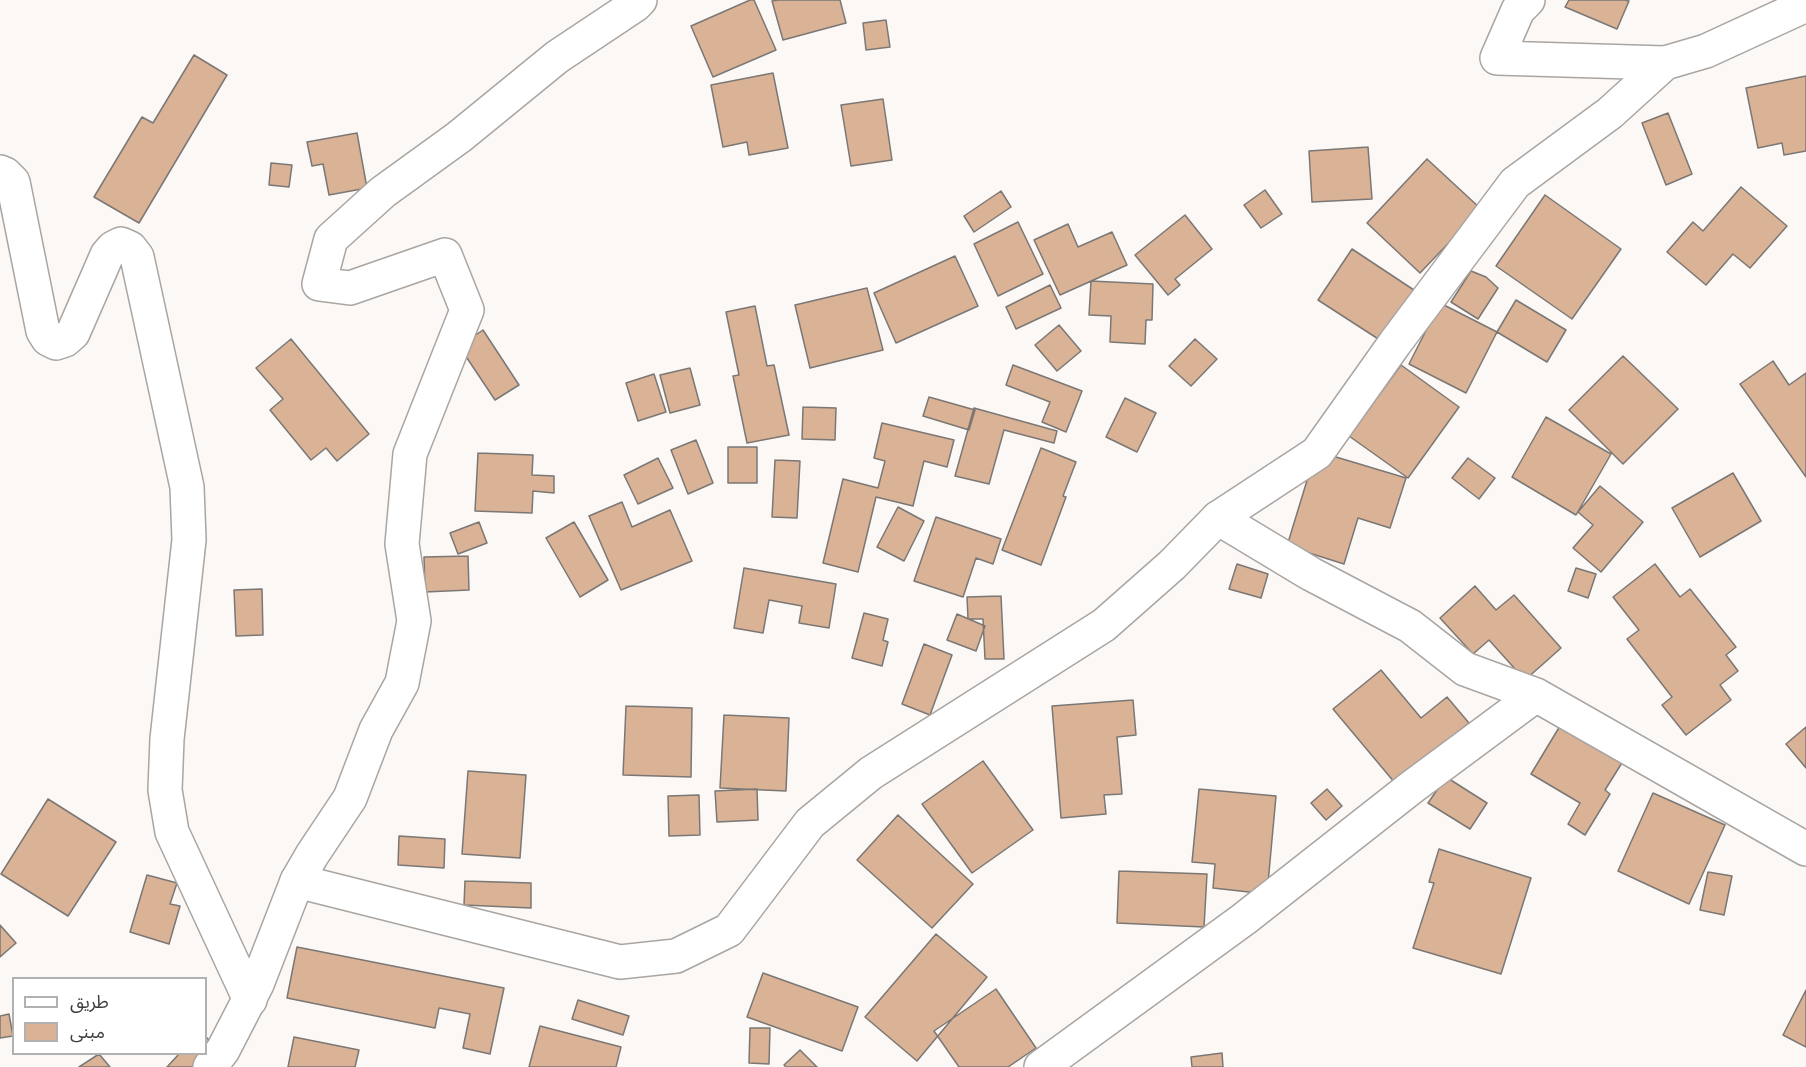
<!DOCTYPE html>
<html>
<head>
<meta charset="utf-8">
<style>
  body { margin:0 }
  #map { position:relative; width:1806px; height:1067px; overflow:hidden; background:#fcf8f5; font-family:Karla,"Noto Sans Arabic",sans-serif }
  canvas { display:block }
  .legend { position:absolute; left:12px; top:977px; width:195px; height:78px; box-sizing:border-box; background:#fff; border:2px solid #b2b1b1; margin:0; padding:8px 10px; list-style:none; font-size:18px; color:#3e3c3b }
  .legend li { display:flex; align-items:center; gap:12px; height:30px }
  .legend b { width:30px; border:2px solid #b2b1b1 }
</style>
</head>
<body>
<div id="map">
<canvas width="1806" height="1067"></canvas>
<ul class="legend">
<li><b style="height:8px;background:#fff"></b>طريق</li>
<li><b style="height:16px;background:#dab296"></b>مبنى</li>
</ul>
</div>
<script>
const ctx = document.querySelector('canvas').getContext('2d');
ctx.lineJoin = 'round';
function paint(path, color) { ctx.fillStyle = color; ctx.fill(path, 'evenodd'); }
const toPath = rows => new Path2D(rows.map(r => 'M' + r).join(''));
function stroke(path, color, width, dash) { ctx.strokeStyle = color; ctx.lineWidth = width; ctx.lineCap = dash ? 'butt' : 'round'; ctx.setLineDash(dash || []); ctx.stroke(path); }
const building = toPath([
  [750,0,754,0,776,50,713,77,691,26,750,0],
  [778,0,840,0,846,23,783,40,772,1,778,0],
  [1569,0,1625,0,1629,1,1617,29,1565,7,1569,0],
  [886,20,890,47,866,50,863,23,886,20],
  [194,55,227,75,139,223,94,197,142,117,153,123,194,55],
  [773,73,788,148,749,155,747,142,723,147,711,85,773,73],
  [1806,76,1806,151,1784,155,1782,143,1758,148,1746,88,1806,76],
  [883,99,892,160,851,166,841,105,883,99],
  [1668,113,1692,174,1666,185,1642,123,1668,113],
  [357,133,367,188,329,195,323,164,312,166,307,142,357,133],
  [1368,147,1372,199,1312,202,1309,151,1368,147],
  [1427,159,1481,209,1420,273,1367,223,1427,159],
  [271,163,292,165,289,187,269,185,271,163],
  [1741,187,1787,226,1750,268,1733,254,1706,285,1667,252,1693,222,1703,231,1741,187],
  [1265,190,1282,214,1261,228,1244,205,1265,190],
  [1001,191,1011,207,974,232,964,216,1001,191],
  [1545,195,1621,249,1572,319,1496,266,1545,195],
  [1185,215,1212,249,1175,279,1180,285,1168,295,1135,255,1185,215],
  [1018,222,1043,274,998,296,974,244,1018,222],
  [1068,224,1078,247,1112,232,1127,265,1060,295,1034,240,1068,224],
  [1352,249,1420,294,1386,344,1318,300,1352,249],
  [955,256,978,306,896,343,874,293,955,256],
  [1471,271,1486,277,1498,288,1478,319,1451,302,1471,271],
  [1091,281,1153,284,1152,320,1146,320,1145,344,1110,342,1111,316,1089,315,1091,281],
  [1050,285,1061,308,1016,329,1006,307,1050,285],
  [867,288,883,350,810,368,795,305,867,288],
  [1516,300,1566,330,1547,362,1497,332,1516,300],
  [1440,303,1497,332,1466,393,1409,364,1440,303],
  [755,306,767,366,774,365,789,435,747,443,733,376,739,375,726,312,755,306],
  [1059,325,1081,351,1057,371,1035,345,1059,325],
  [483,330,519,385,495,400,459,346,483,330],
  [291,339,369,434,337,461,326,448,311,460,270,410,283,399,256,368,291,339],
  [1195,339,1217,359,1191,386,1169,366,1195,339],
  [1623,356,1678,409,1623,464,1569,410,1623,356],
  [1773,361,1789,385,1806,373,1806,477,1740,384,1773,361],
  [1013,365,1082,391,1066,432,1042,422,1050,402,1006,385,1013,365],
  [1401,365,1459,407,1408,478,1349,436,1401,365],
  [690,368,700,405,670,413,660,375,690,368],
  [654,374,666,412,638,421,626,383,654,374],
  [929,397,975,410,969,430,923,416,929,397],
  [1125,398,1156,413,1137,452,1106,437,1125,398],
  [803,407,836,408,835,440,802,439,803,407],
  [974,408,1057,431,1054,443,1004,430,989,484,955,476,974,408],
  [1546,417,1611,454,1576,515,1512,477,1546,417],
  [882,423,954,440,947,467,924,461,913,506,876,497,858,572,823,563,843,479,878,488,885,461,874,458,882,423],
  [696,440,713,483,688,494,671,450,696,440],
  [728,447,757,447,757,483,728,483,728,447],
  [1041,448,1076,462,1063,496,1066,497,1041,565,1002,550,1041,448],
  [1316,451,1406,478,1390,528,1358,518,1344,564,1287,546,1316,451],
  [478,453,533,455,532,475,554,476,554,493,533,491,532,513,475,511,478,453],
  [658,458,673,488,638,504,624,475,658,458],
  [1468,458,1495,478,1479,499,1452,478,1468,458],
  [775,460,800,461,797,518,772,517,775,460],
  [1733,473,1761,521,1700,557,1672,508,1733,473],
  [1600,486,1643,522,1601,572,1573,548,1593,525,1578,512,1600,486],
  [622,502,632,527,670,510,692,561,621,590,589,516,622,502],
  [898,507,924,521,904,561,877,547,898,507],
  [936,517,1001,539,993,564,976,558,963,597,914,581,936,517],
  [479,522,487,543,458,554,450,533,479,522],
  [574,522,608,580,580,597,546,538,574,522],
  [468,556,469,590,425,592,424,557,468,556],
  [1237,564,1268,574,1261,598,1229,589,1237,564],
  [1655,564,1680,597,1690,589,1736,647,1726,655,1738,671,1720,685,1731,700,1686,735,1662,705,1672,697,1627,639,1639,630,1613,597,1655,564],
  [744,568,836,584,829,628,799,623,802,606,769,600,763,633,734,628,744,568],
  [1576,568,1596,574,1588,598,1568,591,1576,568],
  [1475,586,1496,610,1514,595,1561,648,1525,680,1489,640,1473,654,1440,618,1475,586],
  [262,589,263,635,236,636,234,590,262,589],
  [1001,596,1004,659,985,659,983,619,968,619,967,597,1001,596],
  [864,613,888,619,883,640,888,642,882,666,852,658,864,613],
  [957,614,985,626,976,651,947,640,957,614],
  [924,644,952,655,930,715,902,704,924,644],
  [1381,670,1421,718,1447,697,1469,723,1395,783,1333,709,1381,670],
  [1133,700,1136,735,1117,737,1122,794,1104,795,1106,814,1061,818,1052,706,1133,700],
  [626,706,692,708,691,777,623,775,626,706],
  [724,715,789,718,786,791,720,788,724,715],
  [1563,721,1625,758,1605,790,1610,794,1585,835,1568,824,1580,803,1531,774,1563,721],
  [1806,727,1806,768,1786,744,1806,727],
  [983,761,1033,830,972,873,922,804,983,761],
  [468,771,526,775,520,858,462,854,468,771],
  [1446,777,1487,803,1470,829,1428,803,1446,777],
  [757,789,758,820,717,822,715,791,757,789],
  [1199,789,1276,796,1267,894,1213,888,1215,864,1192,862,1199,789],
  [1327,789,1342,806,1326,820,1311,803,1327,789],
  [1653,793,1725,825,1689,904,1618,871,1653,793],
  [699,795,700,835,669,836,668,796,699,795],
  [48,799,116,842,68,916,1,874,48,799],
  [898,815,973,884,932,928,857,860,898,815],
  [399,836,445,839,444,868,398,865,399,836],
  [1439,849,1531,878,1501,974,1413,948,1434,883,1429,882,1439,849],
  [1119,871,1207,874,1204,927,1117,923,1119,871],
  [1708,872,1732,876,1724,915,1700,910,1708,872],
  [147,875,177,883,170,904,180,906,169,944,130,932,147,875],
  [465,881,531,883,531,908,464,905,465,881],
  [0,925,16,943,0,957,0,925],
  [936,934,987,977,917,1061,865,1017,936,934],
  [297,947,504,988,490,1054,463,1048,470,1014,439,1008,435,1028,287,998,297,947],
  [763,973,858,1007,842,1051,747,1017,763,973],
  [996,989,1036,1048,1008,1067,959,1067,934,1031,996,989],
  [1806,990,1806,1047,1783,1035,1806,990],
  [578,1000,629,1016,623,1035,572,1019,578,1000],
  [9,1014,13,1036,0,1038,0,1016,9,1014],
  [540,1026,621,1047,616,1067,529,1067,540,1026],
  [750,1028,770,1028,769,1064,749,1063,750,1028],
  [206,1037,222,1052,209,1067,167,1067,179,1054,206,1054,206,1037],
  [294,1037,359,1050,355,1067,288,1067,294,1037],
  [800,1050,817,1067,786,1067,784,1065,800,1050],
  [1222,1053,1223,1067,1192,1067,1191,1057,1222,1053],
  [99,1054,110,1067,79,1067,99,1054]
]);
const minor = toPath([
  [1528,0,1518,10,1497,58,1665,63],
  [0,172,5,174,13,182,43,331,48,339,56,343,65,340,73,333,107,255,113,248,121,244,130,248,137,257,187,487,189,540,167,739,165,790,172,832,250,1000],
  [1218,518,1311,574,1410,626,1465,669,1536,695,1806,849],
  [297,881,312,855,350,798,376,730,402,683,414,621,402,544,410,454,467,310,445,255,350,288,319,284,331,239,383,192,459,137,557,57,635,5,640,0],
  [1041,1067,1244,919,1412,787,1536,695]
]);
const tertiary = toPath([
  [210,1067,223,1050,257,984,297,881,620,962,676,956,729,930,810,823,871,773,1104,625,1172,565,1218,518,1317,453,1395,343,1515,183,1610,113,1665,63,1706,51,1806,5]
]);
paint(building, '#dab296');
stroke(building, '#7b7774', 1.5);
stroke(minor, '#a9a5a2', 36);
stroke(tertiary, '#a9a5a2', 36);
stroke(minor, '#fff', 33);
stroke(tertiary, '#fff', 33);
</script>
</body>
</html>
